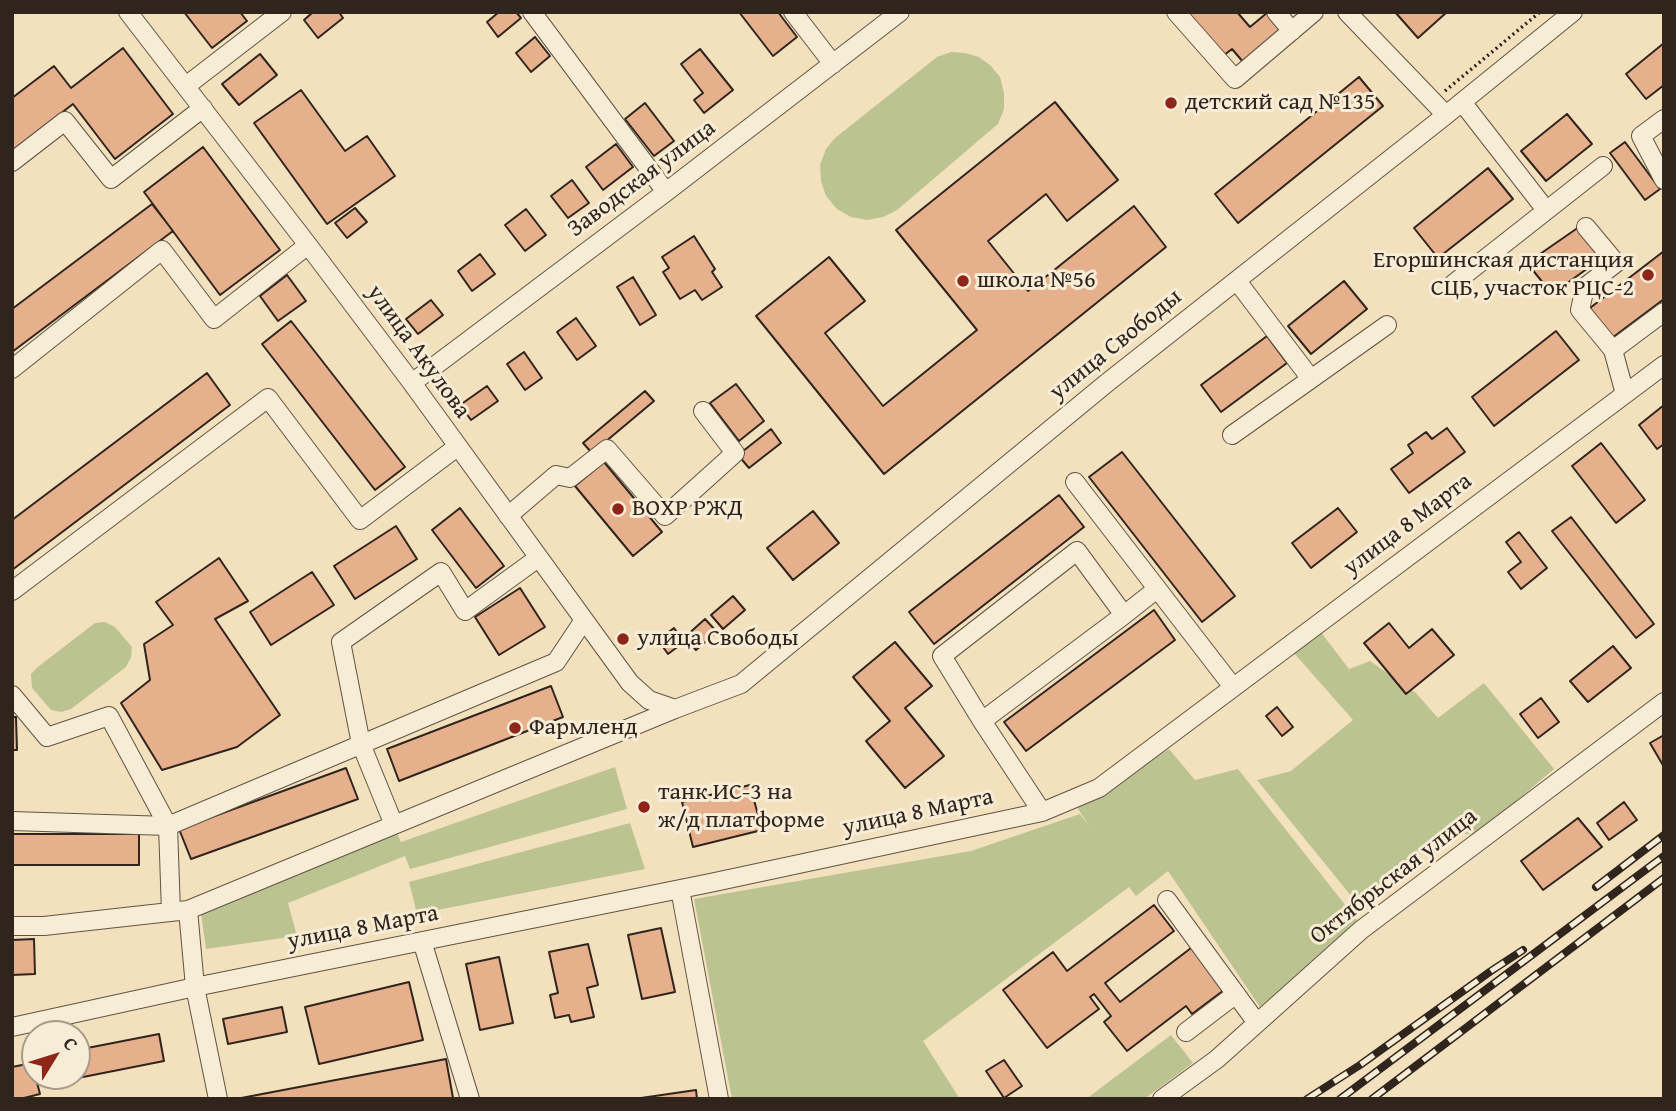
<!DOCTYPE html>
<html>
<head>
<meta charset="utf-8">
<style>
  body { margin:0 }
  #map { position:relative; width:1676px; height:1111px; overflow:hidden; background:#f3e1be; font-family:"Gentium Book Plus",serif }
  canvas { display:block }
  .frame { position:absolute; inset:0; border:14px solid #2f251d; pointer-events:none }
  .north { position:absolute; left:21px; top:1020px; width:70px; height:70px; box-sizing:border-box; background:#f7ecd5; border:2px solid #a79c8b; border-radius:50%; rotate:52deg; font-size:19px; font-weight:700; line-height:28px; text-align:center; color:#2f251d }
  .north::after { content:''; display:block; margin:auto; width:24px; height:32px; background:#8f2418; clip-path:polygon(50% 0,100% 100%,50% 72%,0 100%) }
</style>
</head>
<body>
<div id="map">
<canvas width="1676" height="1111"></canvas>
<div class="frame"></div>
<div class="north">С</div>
</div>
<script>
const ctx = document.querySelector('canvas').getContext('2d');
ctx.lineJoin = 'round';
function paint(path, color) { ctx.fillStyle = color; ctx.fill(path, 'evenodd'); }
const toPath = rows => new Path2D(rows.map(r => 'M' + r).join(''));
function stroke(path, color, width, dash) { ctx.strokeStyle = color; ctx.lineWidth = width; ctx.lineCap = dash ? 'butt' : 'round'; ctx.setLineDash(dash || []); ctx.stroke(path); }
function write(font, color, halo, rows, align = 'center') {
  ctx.font = font + ' "Gentium Book Plus",serif'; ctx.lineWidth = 6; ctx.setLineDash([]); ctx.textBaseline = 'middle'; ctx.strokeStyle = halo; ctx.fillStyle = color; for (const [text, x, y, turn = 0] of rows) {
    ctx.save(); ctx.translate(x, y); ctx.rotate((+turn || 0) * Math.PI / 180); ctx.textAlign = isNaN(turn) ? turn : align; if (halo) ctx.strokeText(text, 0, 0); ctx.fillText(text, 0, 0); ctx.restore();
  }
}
const green = toPath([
  [951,52,965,53,979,57,991,66,1000,77,1004,93,1004,109,998,124,897,210,883,217,867,220,851,217,837,209,826,196,821,181,820,165,826,149,835,138,937,57],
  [105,622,115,627,132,647,131,657,126,667,71,709,61,712,51,710,32,688,31,674,39,666,95,623],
  [1320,631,1349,669,1370,661,1416,693,1438,718,1484,683,1554,769,1476,835,1449,832,1356,902,1257,780,1291,771,1353,720,1293,652],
  [1169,749,1195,780,1238,769,1357,920,1260,1007,1168,871,1136,896,1129,887,923,1041,960,1099,732,1099,694,899,971,851,1080,814,1090,828,1077,807],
  [615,767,627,809,410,869,405,856,288,903,297,936,206,949,201,913,396,831,401,842],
  [630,823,645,869,417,914,409,882],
  [1171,1035,1193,1063,1144,1099,1086,1099]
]);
const building = toPath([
  [184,12,240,12,247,21,212,48,184,12],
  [313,12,339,12,343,18,318,38,304,20,313,12],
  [499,12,516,12,521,18,498,37,487,22,499,12],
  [739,12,778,12,797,37,773,56,739,12],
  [1186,12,1237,12,1250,27,1268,12,1284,30,1244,63,1232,49,1223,56,1186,12],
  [1395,12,1447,12,1418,38,1395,12],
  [535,37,550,56,531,72,516,53,535,37],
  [1664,43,1664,85,1646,99,1626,74,1664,43],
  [123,48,173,114,115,159,73,104,12,151,12,98,54,66,71,88,123,48],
  [700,49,733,90,704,113,694,100,703,93,681,64,700,49],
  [260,54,277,75,239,105,222,84,260,54],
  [1359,77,1383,106,1238,223,1215,194,1359,77],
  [301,90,345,151,367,136,395,176,327,224,254,123,301,90],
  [1055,102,1118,180,1067,221,1046,194,988,241,1028,291,1134,206,1166,247,884,474,756,316,829,257,865,301,825,333,883,406,977,330,896,230,1055,102],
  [645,103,674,141,654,156,625,119,645,103],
  [1567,114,1592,144,1546,181,1521,151,1567,114],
  [1625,142,1660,189,1645,200,1610,153,1625,142],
  [616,144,633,167,603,190,586,167,616,144],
  [203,147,280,250,220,295,144,192,203,147],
  [1488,168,1513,199,1438,258,1414,228,1488,168],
  [572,180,589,203,568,218,551,196,572,180],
  [152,204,173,231,12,352,12,309,152,204],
  [355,208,367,222,347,238,335,223,355,208],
  [526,209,546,235,525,251,505,225,526,209],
  [1579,227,1602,258,1552,294,1527,263,1579,227],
  [694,236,715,269,712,272,722,287,702,300,695,290,680,299,663,272,669,268,662,257,694,236],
  [1664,251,1664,299,1612,338,1590,308,1664,251],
  [480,254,495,274,472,291,458,271,480,254],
  [287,275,306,301,278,321,260,296,287,275],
  [633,277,656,315,640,325,617,287,633,277],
  [1344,281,1367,309,1311,354,1288,326,1344,281],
  [431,300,443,315,418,334,406,319,431,300],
  [576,318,596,346,577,360,557,332,576,318],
  [291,321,405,467,375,490,262,344,291,321],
  [1556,331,1579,360,1494,426,1472,397,1556,331],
  [1267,336,1287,363,1221,412,1201,385,1267,336],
  [524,352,542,378,525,390,507,364,524,352],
  [207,373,230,405,12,570,12,520,207,373],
  [736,384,764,421,739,441,710,403,736,384],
  [487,386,498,401,471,420,460,405,487,386],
  [645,391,654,401,592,453,583,443,645,391],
  [1664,405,1664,444,1657,449,1639,425,1664,405],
  [1447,428,1465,452,1409,493,1391,469,1413,453,1408,445,1426,432,1432,439,1447,428],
  [771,429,781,443,749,468,738,455,771,429],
  [1601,443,1645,500,1616,523,1572,466,1601,443],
  [1122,452,1235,596,1202,622,1089,477,1122,452],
  [604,462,662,532,633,556,575,486,604,462],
  [1059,495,1084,527,934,644,909,612,1059,495],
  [460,508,504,566,476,588,432,530,460,508],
  [1338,508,1357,532,1311,568,1292,543,1338,508],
  [813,511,839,543,793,580,767,548,813,511],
  [1571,517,1654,624,1636,638,1552,531,1571,517],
  [396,526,417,559,355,599,334,566,396,526],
  [1519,532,1547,568,1521,589,1508,572,1521,562,1506,542,1519,532],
  [219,558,248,601,215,619,280,715,237,747,162,770,121,703,150,680,144,644,173,625,156,602,219,558],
  [312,572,334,605,271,645,250,612,312,572],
  [520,588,545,627,499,655,475,617,520,588],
  [733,596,745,610,723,629,711,615,733,596],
  [1154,610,1175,640,1026,751,1004,722,1154,610],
  [705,619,717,632,696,650,685,637,705,619],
  [1389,623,1409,648,1432,629,1454,655,1406,694,1364,643,1389,623],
  [674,628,684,642,668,654,658,640,674,628],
  [895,642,932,686,905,708,944,756,905,788,866,741,890,721,853,677,895,642],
  [1613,646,1631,668,1588,702,1570,681,1613,646],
  [551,686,563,717,399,781,387,749,551,686],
  [1541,698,1559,722,1538,738,1520,714,1541,698],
  [1277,707,1293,727,1282,736,1266,716,1277,707],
  [12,717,16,717,17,750,12,750,12,717],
  [1664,735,1664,767,1650,743,1664,735],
  [346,768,358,799,191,859,179,829,346,768],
  [750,785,762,830,693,847,682,802,750,785],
  [1624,802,1637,820,1609,840,1597,823,1624,802],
  [1578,818,1602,847,1543,890,1521,861,1578,818],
  [12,834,139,834,139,865,12,865,12,834],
  [1154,905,1174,931,1105,983,1120,1002,1195,945,1228,987,1192,1014,1186,1006,1127,1051,1104,1022,1111,1016,1094,994,1090,997,1099,1009,1047,1048,1003,990,1053,952,1067,971,1154,905],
  [661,928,675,992,642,999,628,935,661,928],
  [34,939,35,974,12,975,12,940,34,939],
  [588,944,598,985,587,988,594,1017,571,1022,569,1015,555,1018,550,995,558,993,549,952,588,944],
  [499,957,513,1023,480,1030,466,964,499,957],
  [409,982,423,1040,319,1064,305,1007,409,982],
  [282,1007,287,1032,228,1044,223,1019,282,1007],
  [159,1034,164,1061,73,1079,72,1076,77,1076,77,1050,159,1034],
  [446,1059,453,1098,236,1099,446,1059],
  [1004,1060,1022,1086,1004,1098,986,1071,1004,1060],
  [32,1063,40,1094,20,1099,12,1099,12,1067,32,1063],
  [696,1090,697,1099,641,1099,641,1098,696,1090]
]);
const path = toPath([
  [1445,91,1540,12]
]);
const minor = toPath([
  [128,12,308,245,412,383,630,683,649,700,675,709],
  [532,12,666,192],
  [793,12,833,64],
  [1176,12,1235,79,1314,12],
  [1276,12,1292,31],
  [1347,12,1446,115],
  [186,86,282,12],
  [1462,102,1546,210],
  [1664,119,1641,136,1664,180],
  [12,162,65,121,111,179,203,108],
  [1586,227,1616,263,1585,287,1580,310,1613,350],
  [1453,284,1603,166],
  [12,369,162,250,214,319,308,245],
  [1311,379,1387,325],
  [412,383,666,192,900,12],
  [1625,394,1613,350,1664,312],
  [1232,435,1311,379,1237,281],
  [1075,482,1233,687],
  [508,516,556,475,570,478,607,449,665,516,735,453,703,411],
  [12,591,268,398,360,520,457,447],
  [1124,615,1157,589],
  [12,695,47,737,109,716,168,826,171,912],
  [982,721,1124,615,1077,551,942,656,982,721,1042,812],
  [12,821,168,826,556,662,584,620],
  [394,825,361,744,341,642,441,572,465,611,538,558],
  [680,889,719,1099],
  [1167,900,1257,1023],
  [188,910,195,987,218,1099],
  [12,926,44,926,188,910,675,709,741,684,1108,382,1446,115,1573,12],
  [422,941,470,1099],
  [12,1027,195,987,710,883,1042,812,1099,788,1664,365],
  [1186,1032,1236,994],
  [1162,1099,1217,1059,1361,930,1664,702]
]);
const rail = toPath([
  [1596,887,1664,835],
  [1307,1099,1360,1065,1491,971,1523,950],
  [1340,1099,1664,856],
  [1372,1099,1664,878]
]);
const markers = [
  [1171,103,7,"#8f2418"],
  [1648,275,7,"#8f2418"],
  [963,281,7,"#8f2418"],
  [618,509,7,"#8f2418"],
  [623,639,7,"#8f2418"],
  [515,728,7,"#8f2418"],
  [644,807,7,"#8f2418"]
];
const poiNames = [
  ["детский сад №135",1185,103],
  ["Егоршинская дистанция",1634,261,"right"],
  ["СЦБ, участок РЦС-2",1634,289,"right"],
  ["школа №56",977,281],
  ["ВОХР РЖД",632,509],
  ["улица Свободы",637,639],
  ["Фармленд",529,728],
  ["танк ИС-3 на",658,793],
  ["ж/д платформе",658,821]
];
const streetNames = [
  ["Заводская улица",642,179,-37],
  ["улица Свободы",1116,345,-39],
  ["улица Акулова",418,352,54],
  ["улица 8 Марта",1408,525,-37],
  ["улица 8 Марта",918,813,-12],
  ["Октябрьская улица",1394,877,-38],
  ["улица 8 Марта",363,928,-11]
];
paint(green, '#bbc391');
paint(building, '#e7b08d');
stroke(building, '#2f251d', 2);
stroke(minor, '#605445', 20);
stroke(path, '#2f251d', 3.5, [2, 3.5]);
stroke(minor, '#f7ecd5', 18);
stroke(rail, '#2f251d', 8);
stroke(rail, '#f7ecd5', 5, [16]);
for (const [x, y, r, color] of markers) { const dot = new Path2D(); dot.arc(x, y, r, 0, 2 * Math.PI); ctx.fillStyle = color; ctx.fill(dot); stroke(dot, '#f7ecd5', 2.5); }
write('24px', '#2f251d', '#f7ecd5', poiNames, 'left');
write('24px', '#2f251d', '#f7ecd5', streetNames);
</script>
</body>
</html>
